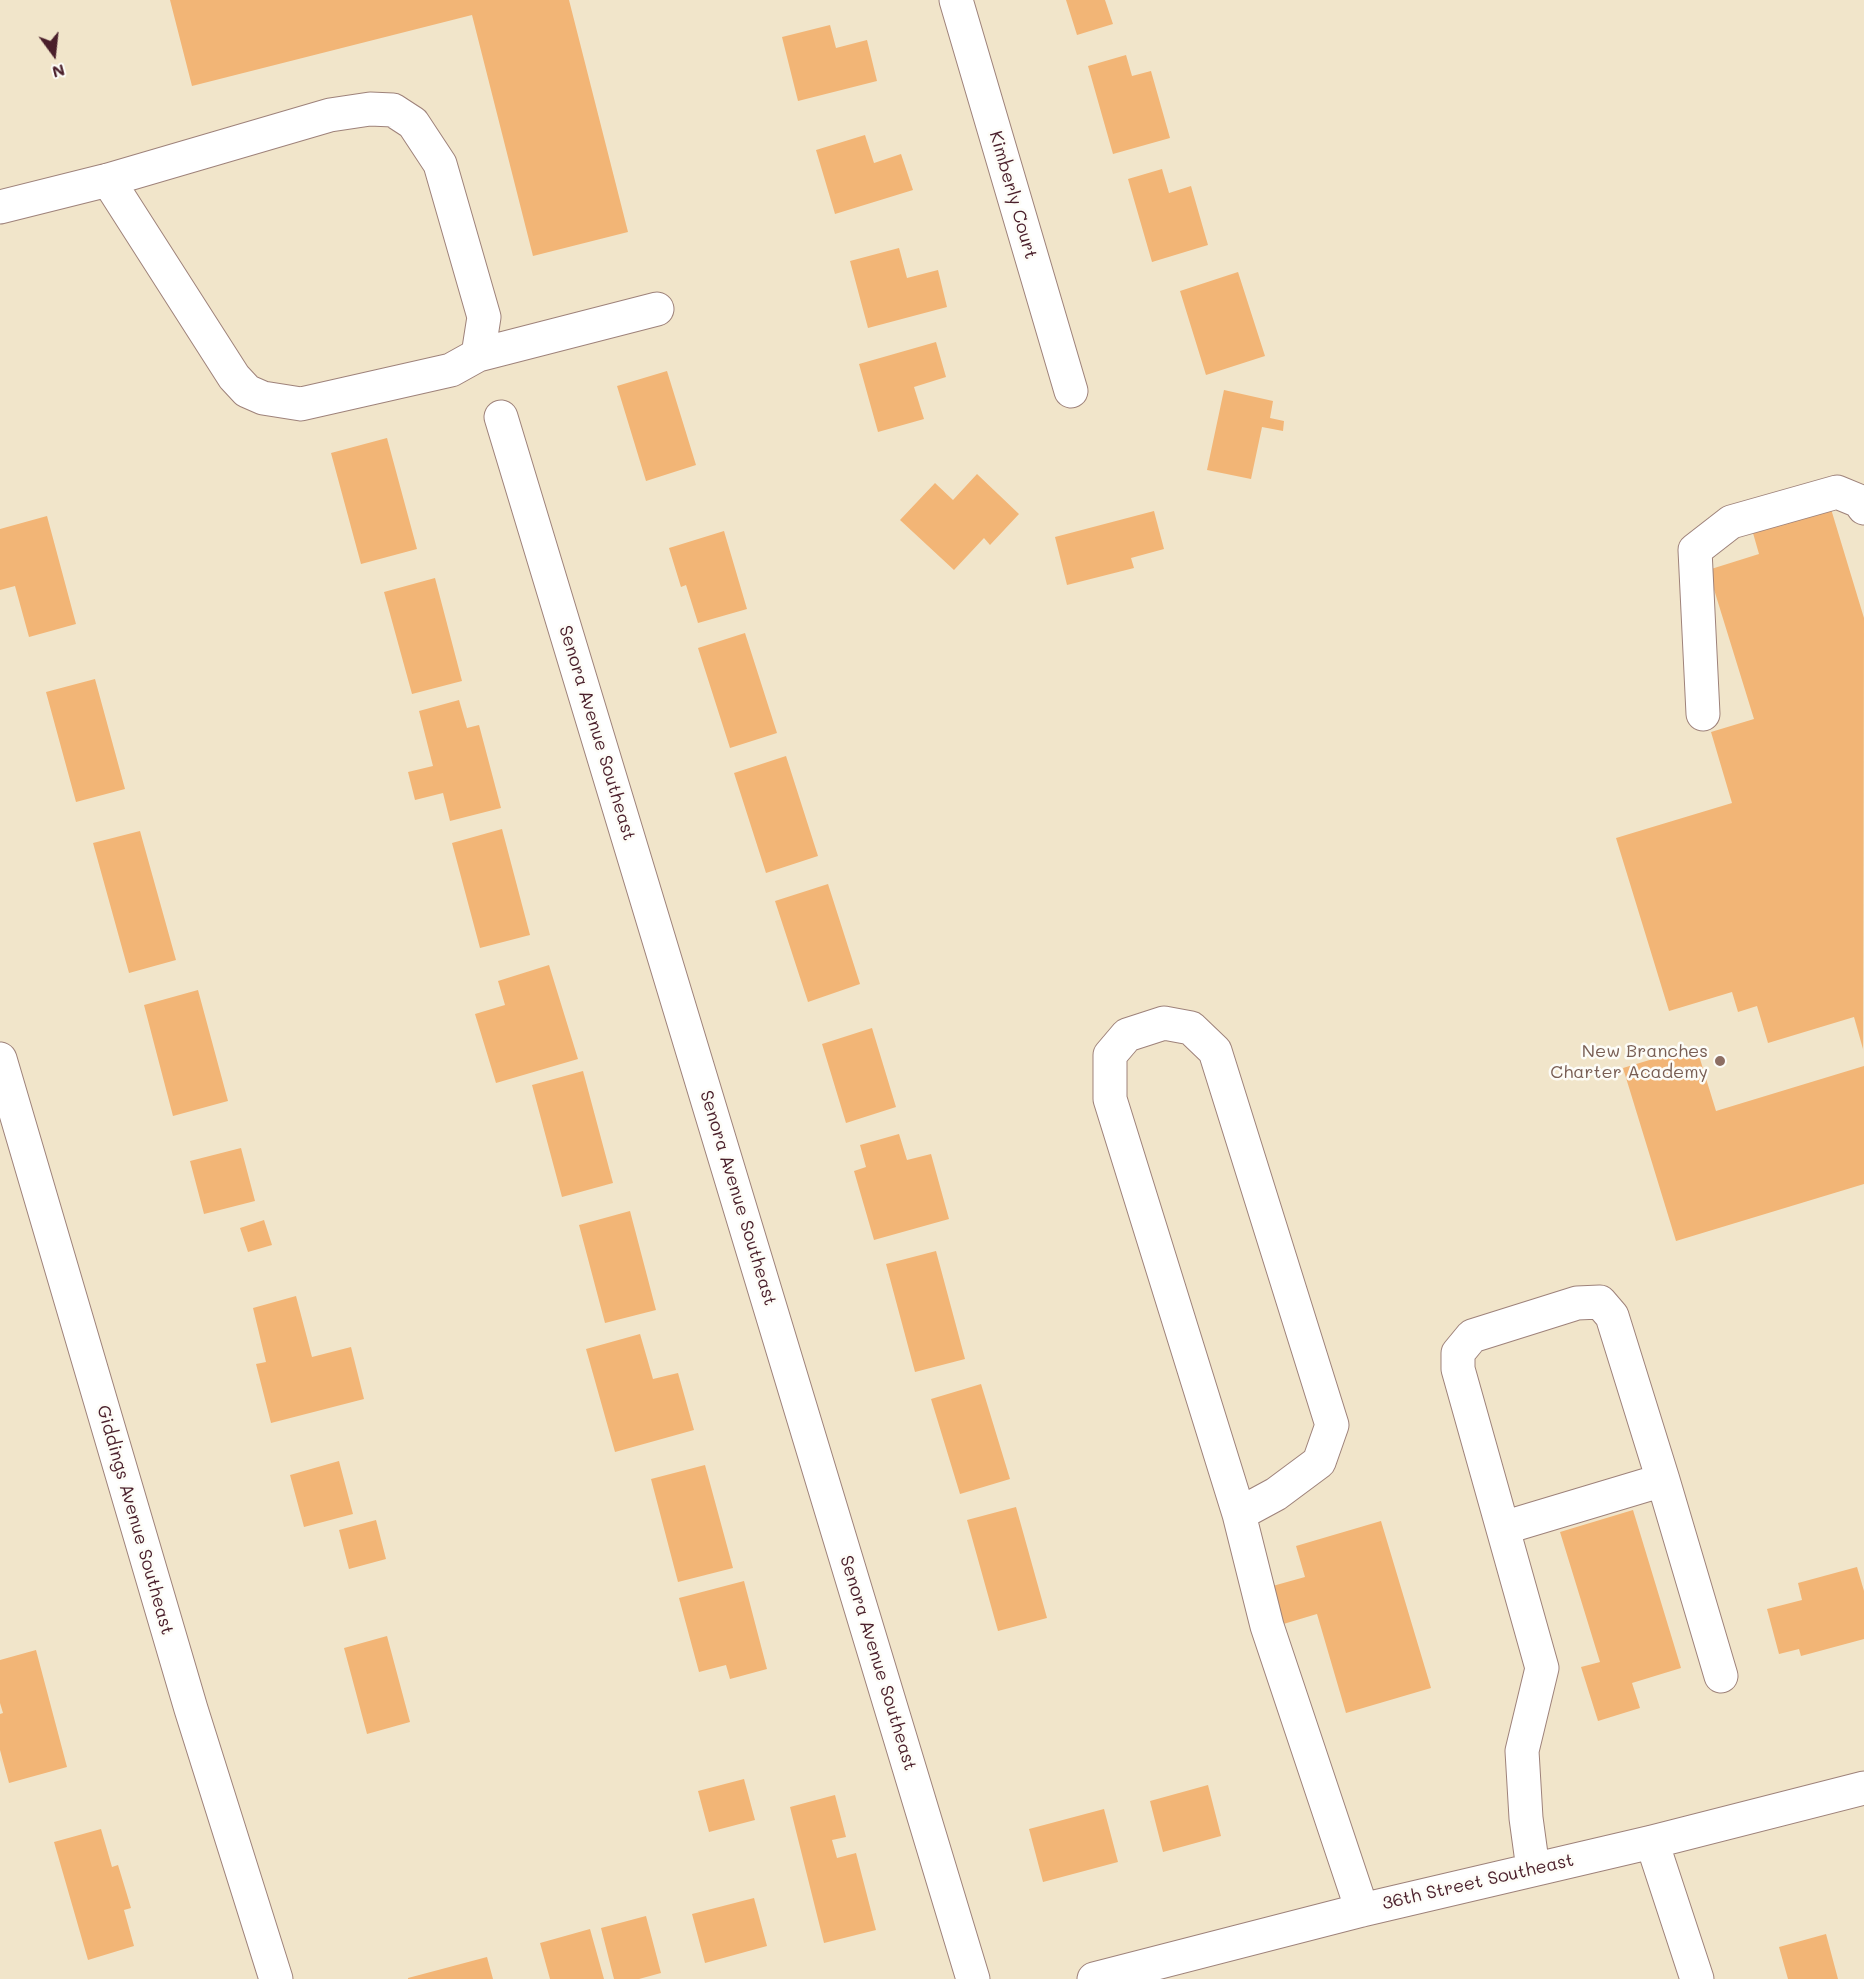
<!DOCTYPE html>
<html>
<head>
<meta charset="utf-8">
<style>
  body { margin:0 }
  #map { position:relative; width:1864px; height:1979px; overflow:hidden; background:#f1e5ca; font-family:Mali,sans-serif }
  canvas { display:block }
  .north { position:absolute; left:24px; top:24px; width:60px; height:60px; -webkit-text-stroke:4px #fdfcf7; paint-order:stroke; rotate:165deg; font-size:16px; font-weight:700; line-height:24px; text-align:center; color:#4a1f2b }
  .north::after { content:''; display:block; margin:auto; width:21px; height:27px; background:#4a1f2b; clip-path:polygon(50% 0,100% 100%,50% 72%,0 100%) }
</style>
</head>
<body>
<div id="map">
<canvas width="1864" height="1979"></canvas>
<div class="north">N</div>
</div>
<script>
const ctx = document.querySelector('canvas').getContext('2d');
ctx.lineJoin = 'round';
function paint(path, color) { ctx.fillStyle = color; ctx.fill(path, 'evenodd'); }
const toPath = rows => new Path2D(rows.map(r => 'M' + r).join(''));
function stroke(path, color, width, dash) { ctx.strokeStyle = color; ctx.lineWidth = width; ctx.lineCap = dash ? 'butt' : 'round'; ctx.setLineDash(dash || []); ctx.stroke(path); }
function write(font, color, halo, rows, align = 'center') {
  ctx.font = font + ' Mali,sans-serif'; ctx.lineWidth = 5; ctx.setLineDash([]); ctx.textBaseline = 'middle'; ctx.strokeStyle = halo; ctx.fillStyle = color; for (const [text, x, y, turn = 0] of rows) {
    ctx.save(); ctx.translate(x, y); ctx.rotate((+turn || 0) * Math.PI / 180); ctx.textAlign = isNaN(turn) ? turn : align; if (halo) ctx.strokeText(text, 0, 0); ctx.fillText(text, 0, 0); ctx.restore();
  }
}
const building = toPath([
  [170,0,569,0,628,232,533,256,472,15,192,86],
  [1066,0,1105,0,1113,24,1077,35],
  [830,25,836,48,867,40,877,81,798,101,782,37],
  [1126,55,1132,76,1151,71,1170,138,1113,154,1088,66],
  [865,135,874,163,901,154,913,190,835,214,816,150],
  [1162,169,1169,193,1191,186,1208,245,1152,262,1128,179],
  [899,248,907,278,938,270,947,307,868,328,850,261],
  [1238,272,1265,356,1206,375,1180,291],
  [936,342,946,377,914,387,924,419,878,432,859,364],
  [667,371,696,465,646,481,617,386],
  [1224,390,1273,401,1270,418,1284,421,1283,431,1262,427,1251,479,1207,470],
  [387,438,417,549,361,564,331,453],
  [977,474,1019,514,990,545,984,538,954,570,900,520,935,483,953,500],
  [1831,509,1864,618,1863,1049,1854,1017,1768,1043,1757,1006,1738,1012,1732,992,1669,1011,1616,838,1732,803,1711,732,1754,719,1708,570,1759,554,1753,533],
  [1154,511,1164,549,1131,558,1134,568,1067,585,1055,537],
  [47,516,76,624,29,637,15,586,0,590,0,529],
  [724,531,747,609,698,623,686,585,681,587,669,548],
  [435,578,462,681,412,694,384,592],
  [745,633,777,733,730,748,698,648],
  [95,679,125,789,76,802,46,692],
  [459,700,467,728,479,725,501,808,450,821,443,793,415,800,408,772,433,766,419,711],
  [786,756,818,856,766,873,734,773],
  [502,829,530,935,480,948,452,843],
  [140,831,176,960,129,973,93,843],
  [828,884,860,984,808,1002,775,901],
  [549,965,578,1059,496,1083,475,1014,505,1005,498,981],
  [198,990,228,1101,173,1116,144,1005],
  [872,1028,896,1107,846,1123,822,1044],
  [1696,1046,1716,1111,1864,1066,1864,1184,1676,1241,1623,1068],
  [583,1071,613,1183,562,1197,532,1085],
  [899,1134,907,1160,931,1154,949,1219,874,1240,854,1171,866,1167,860,1145],
  [241,1148,255,1201,204,1214,190,1161],
  [630,1211,656,1310,605,1323,579,1225],
  [264,1220,272,1245,248,1252,240,1228],
  [936,1251,965,1359,915,1372,886,1264],
  [296,1296,312,1357,351,1347,364,1399,271,1423,256,1364,266,1362,253,1308],
  [640,1334,653,1379,678,1373,694,1430,615,1452,586,1349],
  [981,1384,1010,1479,960,1494,931,1399],
  [339,1461,353,1514,304,1527,290,1475],
  [705,1465,733,1568,678,1582,651,1479],
  [1016,1507,1047,1618,998,1631,967,1520],
  [1633,1510,1681,1668,1632,1683,1640,1708,1598,1721,1581,1667,1600,1662,1560,1532],
  [376,1520,386,1559,349,1569,339,1530],
  [1381,1521,1431,1688,1346,1713,1317,1614,1280,1625,1269,1587,1305,1577,1296,1546],
  [1857,1567,1864,1591,1864,1639,1801,1656,1799,1649,1779,1654,1767,1609,1802,1600,1798,1583],
  [744,1581,767,1669,730,1679,726,1665,699,1672,679,1598],
  [387,1636,410,1722,367,1734,344,1648],
  [36,1650,67,1767,9,1783,0,1750,0,1714,3,1713,0,1703,0,1660],
  [744,1779,755,1820,709,1832,698,1791],
  [1208,1785,1221,1836,1163,1852,1150,1801],
  [835,1795,846,1837,832,1840,837,1858,856,1853,876,1930,824,1943,790,1807],
  [1104,1809,1118,1862,1043,1882,1029,1829],
  [101,1829,112,1867,118,1865,131,1908,124,1910,134,1946,88,1960,54,1842],
  [754,1898,767,1946,705,1963,692,1914],
  [646,1916,661,1973,639,1979,614,1979,601,1928],
  [590,1929,604,1979,550,1979,540,1943],
  [1826,1934,1838,1979,1788,1979,1779,1947],
  [487,1957,493,1979,408,1979,408,1978]
]);
const minor = toPath([
  [956,0,1071,391],
  [108,180,234,377,247,391,263,398,301,404,451,370,478,355,657,309],
  [0,207,108,180,330,115,370,109,393,110,413,123,440,164,484,317,478,355],
  [501,417,973,1979],
  [1703,714,1695,550,1731,522,1837,492,1859,501,1864,508],
  [0,1059,191,1709,276,1979],
  [1663,1480,1721,1676],
  [1239,1514,1276,1494,1319,1462,1332,1425,1215,1051,1191,1028,1164,1023,1127,1035,1110,1055,1110,1099,1239,1514,1267,1626,1362,1910],
  [1503,1528,1663,1480,1612,1316,1600,1302,1577,1303,1472,1336,1458,1353,1458,1369,1542,1668,1522,1751,1526,1818,1533,1869],
  [1652,1842,1697,1979],
  [1094,1979,1362,1910,1652,1842,1864,1788]
]);
const markers = [
  [1720,1061,6,"#8d6e63"]
];
const streetNames = [
  ["Kimberly Court",1013,195,74],
  ["Senora Avenue Southeast",597,733,73],
  ["Senora Avenue Southeast",738,1198,73],
  ["Giddings Avenue Southeast",135,1520,74],
  ["Senora Avenue Southeast",878,1663,73],
  ["36th Street Southeast",1478,1882,-13]
];
const educationNames = [
  ["New Branches",1708,1051],
  ["Charter Academy",1708,1072]
];
paint(building, '#f2b576');
stroke(minor, '#9e827a', 35);
stroke(minor, '#fff', 33);
for (const [x, y, r, color] of markers) { const dot = new Path2D(); dot.arc(x, y, r, 0, 2 * Math.PI); ctx.fillStyle = color; ctx.fill(dot); stroke(dot, '#fdfcf7', 2); }
write('18px', '#4a1f2b', '#fdfcf7', streetNames);
write('18px', '#785e54', '#fdfcf7', educationNames, 'right');
</script>
</body>
</html>
